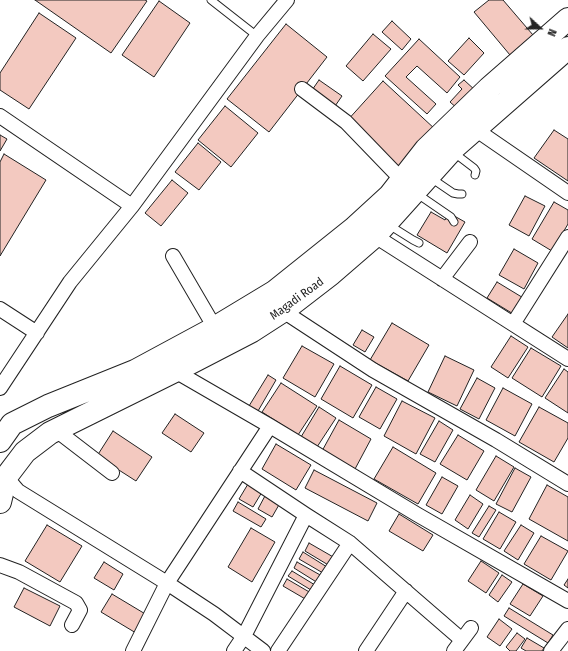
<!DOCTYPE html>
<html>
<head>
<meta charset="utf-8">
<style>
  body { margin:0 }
  #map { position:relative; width:568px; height:651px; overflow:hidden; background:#fff; font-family:"Fira Sans Condensed",sans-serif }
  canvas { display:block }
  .north { position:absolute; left:520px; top:8px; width:40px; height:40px; -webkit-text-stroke:3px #fff; paint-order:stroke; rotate:111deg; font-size:11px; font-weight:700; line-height:16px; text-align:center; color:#222 }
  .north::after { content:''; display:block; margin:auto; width:14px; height:18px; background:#222; clip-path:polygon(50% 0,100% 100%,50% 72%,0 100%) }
</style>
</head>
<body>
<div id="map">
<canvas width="568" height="651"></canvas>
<div class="north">N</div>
</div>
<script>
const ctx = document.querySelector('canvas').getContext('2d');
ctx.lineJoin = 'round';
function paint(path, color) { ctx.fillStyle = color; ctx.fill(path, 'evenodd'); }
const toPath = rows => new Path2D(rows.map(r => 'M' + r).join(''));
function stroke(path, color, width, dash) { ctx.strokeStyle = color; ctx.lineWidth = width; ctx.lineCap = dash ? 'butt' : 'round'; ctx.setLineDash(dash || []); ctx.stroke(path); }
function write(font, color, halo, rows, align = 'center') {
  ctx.font = font + ' "Fira Sans Condensed",sans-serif'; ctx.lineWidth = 3; ctx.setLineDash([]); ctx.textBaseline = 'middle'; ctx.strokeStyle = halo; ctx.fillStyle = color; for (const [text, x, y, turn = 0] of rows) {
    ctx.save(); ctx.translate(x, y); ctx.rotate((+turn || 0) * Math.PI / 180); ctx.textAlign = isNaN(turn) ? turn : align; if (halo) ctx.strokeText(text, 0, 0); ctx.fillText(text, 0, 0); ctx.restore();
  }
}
const building = toPath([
  [35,0,145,0,147,1,111,53,35,0],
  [489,0,503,0,533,35,510,55,474,12,489,0],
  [159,1,190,23,154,77,122,55,159,1],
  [39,13,76,38,29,109,0,90,0,73,39,13],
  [392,21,411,39,402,50,382,32,392,21],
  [286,24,327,57,269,132,227,99,286,24],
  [373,34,391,49,363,81,346,66,373,34],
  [469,38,484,53,464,75,448,61,469,38],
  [419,39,460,77,447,93,417,66,406,77,436,104,427,114,385,76,419,39],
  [319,80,342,96,333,109,310,93,319,80],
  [464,80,476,91,458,109,450,102,462,89,458,85,464,80],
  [383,81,436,130,399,171,346,122,383,81],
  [225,106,258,133,231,167,198,140,225,106],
  [554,130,568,139,568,181,534,158,554,130],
  [0,135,7,139,0,151,0,135],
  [198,143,221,162,199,190,175,172,198,143],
  [4,154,46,180,0,256,0,162,4,154],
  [172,180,188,193,161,226,145,213,172,180],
  [525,196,545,206,529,236,509,225,525,196],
  [554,202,568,210,568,224,552,251,532,239,554,202],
  [431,212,445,220,449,213,465,222,447,253,417,235,431,212],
  [514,249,538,263,524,289,499,275,514,249],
  [497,282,525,299,515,315,487,298,497,282],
  [568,314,568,348,552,337,568,314],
  [392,323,429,345,408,381,370,360,392,323],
  [362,330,374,337,365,352,353,345,362,330],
  [511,336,528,347,508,378,491,367,511,336],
  [302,346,334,364,315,397,283,378,302,346],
  [531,348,561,366,542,397,512,378,531,348],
  [445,356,474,370,457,406,428,392,445,356],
  [340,366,372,385,353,418,321,399,340,366],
  [564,369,568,372,568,413,545,398,564,369],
  [268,375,276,380,258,411,249,406,268,375],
  [477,378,495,388,479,419,460,409,477,378],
  [281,383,317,406,298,435,262,412,281,383],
  [376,387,397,399,380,429,359,417,376,387],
  [503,388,532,404,515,436,486,420,503,388],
  [402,401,435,418,416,454,384,436,402,401],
  [319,407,336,418,317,447,301,437,319,407],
  [539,407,568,423,568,438,554,462,519,442,539,407],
  [175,414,204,433,191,452,162,433,175,414],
  [339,420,371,439,355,469,322,451,339,420],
  [439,421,453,430,435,462,420,454,439,421],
  [113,431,152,457,136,481,97,456,113,431],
  [458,435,484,451,467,480,440,464,458,435],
  [276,444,311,465,296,490,262,469,276,444],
  [393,447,436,473,418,504,374,479,393,447],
  [496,456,514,467,494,501,476,490,496,456],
  [515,468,531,477,512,512,496,504,515,468],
  [314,470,377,503,368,521,305,488,314,470],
  [442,477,458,486,442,514,426,505,442,477],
  [248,484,262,492,253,507,239,499,248,484],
  [547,485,568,497,568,541,529,519,547,485],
  [266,494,280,503,272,517,258,509,266,494],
  [470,495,483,504,468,529,455,520,470,495],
  [238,502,266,519,261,527,233,511,238,502],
  [489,506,496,510,479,537,472,533,489,506],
  [499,512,516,522,500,549,483,539,499,512],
  [399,514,433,535,423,551,389,531,399,514],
  [47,525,82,546,60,582,25,561,47,525],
  [521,525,534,533,518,560,504,551,521,525],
  [251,528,275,542,252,582,228,567,251,528],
  [541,536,568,551,551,580,524,564,541,536],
  [309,543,335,558,330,566,305,551,309,543],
  [303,552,327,567,323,573,299,559,303,552],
  [481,561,499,573,486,593,468,581,481,561],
  [104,562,123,574,114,590,94,578,104,562],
  [297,562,322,576,318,583,294,568,297,562],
  [292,571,315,585,311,590,288,576,292,571],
  [502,575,512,582,498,602,489,595,502,575],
  [287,579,311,593,307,600,283,586,287,579],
  [568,579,568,588,564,585,568,579],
  [523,584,543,596,530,616,510,604,523,584],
  [24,588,60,606,50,626,14,607,24,588],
  [112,594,147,615,136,633,101,612,112,594],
  [509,608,553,635,548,643,504,616,509,608],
  [499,619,512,629,500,646,487,637,499,619],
  [517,633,525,639,516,651,510,651,506,647,517,633],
  [527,638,544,648,542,651,526,651,521,648,527,638]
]);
const lane = toPath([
  [211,0,257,36],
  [453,152,474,168,476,171,475,175],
  [431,178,453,193,458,194,462,194],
  [416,193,451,217,454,222],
  [389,225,413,240,419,243]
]);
const street = toPath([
  [302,89,346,122,402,180],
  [0,116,132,206],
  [475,129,568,193],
  [375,236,568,359],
  [173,256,215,328],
  [442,279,470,242],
  [0,309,37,333],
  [283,311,373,370,496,440,568,484],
  [513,324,568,237],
  [175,371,270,426,418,515,568,601],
  [0,388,70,282,132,206,257,36,287,0],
  [56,430,112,473],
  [240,471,306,515,350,543,462,640],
  [2,475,6,477,18,491,167,583,214,614,263,651],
  [0,565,19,572,76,603,80,610,72,625],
  [133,651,167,583,270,426],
  [234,651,244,636,306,515],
  [278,651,350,543],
  [366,651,406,591],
  [454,651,471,628],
  [551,651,568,629]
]);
const primary = toPath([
  [0,441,12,424,48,406,135,371,211,330,274,292,354,228,390,195,426,149,489,88,568,19],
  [0,502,6,477,25,452,50,433,175,371,252,331,283,311,331,274,375,236,455,147,568,48]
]);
const streetNames = [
  ["Magadi Road",297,299,-36]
];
paint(building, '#f3c9c0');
stroke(building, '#222', 1);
stroke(lane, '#222', 9);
stroke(street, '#222', 16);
stroke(primary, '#222', 24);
stroke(lane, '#fff', 7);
stroke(street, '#fff', 14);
stroke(primary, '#fff', 22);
write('12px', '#222', '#fff', streetNames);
</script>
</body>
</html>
